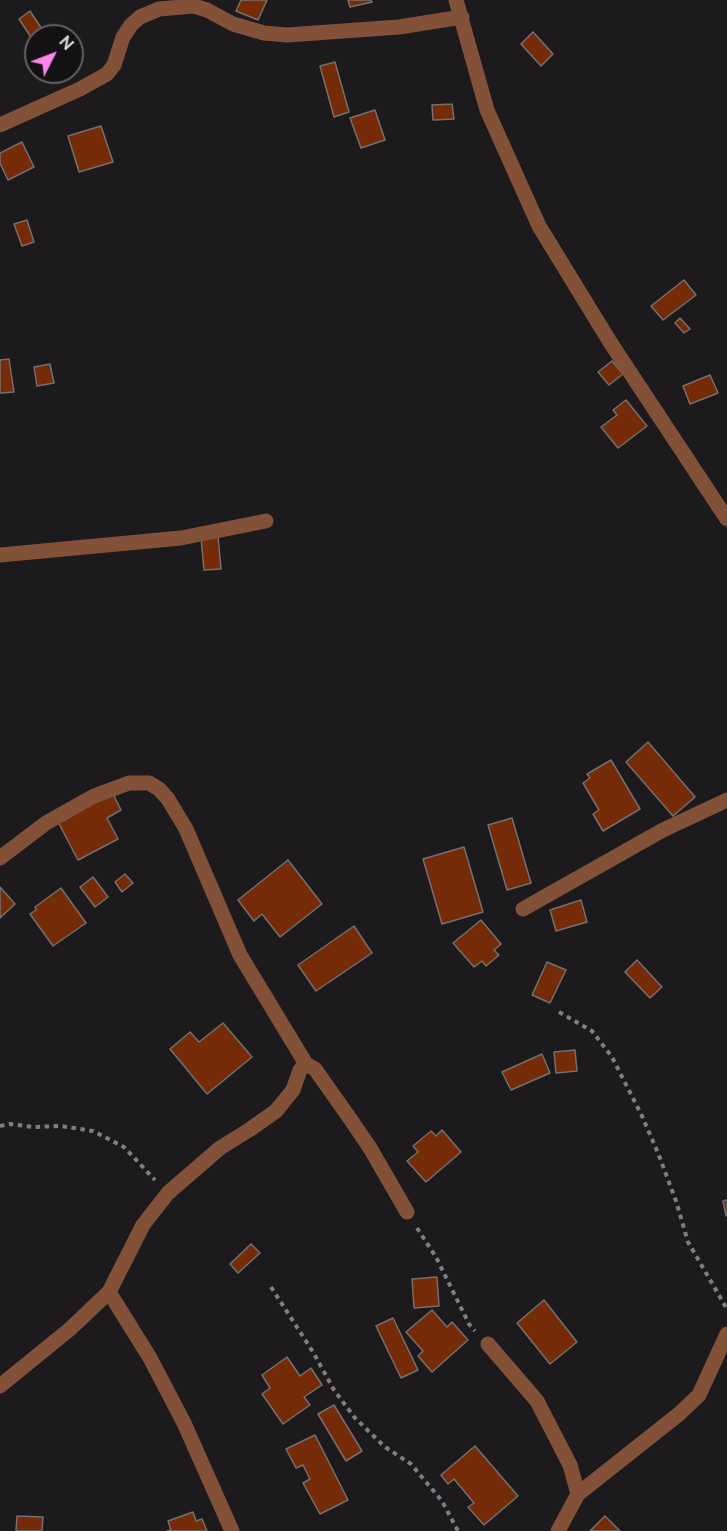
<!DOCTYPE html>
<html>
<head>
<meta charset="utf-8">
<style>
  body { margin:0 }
  #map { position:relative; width:727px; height:1531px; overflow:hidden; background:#1c1a1d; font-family:Raleway,sans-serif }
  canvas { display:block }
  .north { position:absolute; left:24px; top:24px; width:60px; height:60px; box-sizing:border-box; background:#131114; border:2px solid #616062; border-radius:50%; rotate:48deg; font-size:16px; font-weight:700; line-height:24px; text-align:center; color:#d7d6d8 }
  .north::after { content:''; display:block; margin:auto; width:21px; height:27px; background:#f987e9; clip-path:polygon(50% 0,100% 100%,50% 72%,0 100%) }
</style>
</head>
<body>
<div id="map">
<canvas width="727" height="1531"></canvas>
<div class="north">N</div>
</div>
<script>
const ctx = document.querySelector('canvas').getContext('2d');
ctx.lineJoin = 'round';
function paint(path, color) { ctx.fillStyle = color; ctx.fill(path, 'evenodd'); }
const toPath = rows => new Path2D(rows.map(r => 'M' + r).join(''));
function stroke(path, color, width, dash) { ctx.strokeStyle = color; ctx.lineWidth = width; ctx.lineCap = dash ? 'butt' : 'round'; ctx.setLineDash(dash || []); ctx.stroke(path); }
const building = toPath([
  [241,0,267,0,258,20,236,11,241,0],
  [348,0,371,0,372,2,350,7,348,0],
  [30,11,46,35,36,36,34,42,19,19,30,11],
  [533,32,553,54,541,66,521,44,533,32],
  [335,62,349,112,334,117,320,66,335,62],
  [452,104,454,119,433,120,432,105,452,104],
  [375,110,385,140,361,148,350,118,375,110],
  [101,126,113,162,79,172,68,136,101,126],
  [22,142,34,167,8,180,0,163,0,153,22,142],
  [27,220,34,242,22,246,14,224,27,220],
  [684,280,696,295,663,320,651,306,684,280],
  [680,318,690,329,684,333,675,323,680,318],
  [9,359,14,392,0,393,0,360,9,359],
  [612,361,623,374,609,385,598,372,612,361],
  [50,364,54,383,37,386,34,367,50,364],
  [710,375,718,393,690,404,683,386,710,375],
  [626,400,647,426,618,448,601,427,617,415,613,410,626,400],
  [218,536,221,569,204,570,201,538,218,536],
  [648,742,695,797,673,816,626,762,648,742],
  [611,760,640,809,603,831,593,814,599,810,583,783,590,778,587,774,611,760],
  [112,792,121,810,107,818,118,839,78,860,57,820,112,792],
  [512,818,531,883,507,890,488,825,512,818],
  [464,847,483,912,442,924,423,859,464,847],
  [288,860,322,904,280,937,262,914,254,921,238,900,288,860],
  [125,874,133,883,122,892,115,882,125,874],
  [93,877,108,897,95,907,80,887,93,877],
  [0,887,15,904,0,918,0,887],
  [61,888,86,923,53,946,30,914,36,910,35,907,61,888],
  [581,900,587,922,556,931,550,910,581,900],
  [481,920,501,944,494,950,499,955,486,966,482,961,474,967,453,943,481,920],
  [354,926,372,953,316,991,298,965,354,926],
  [637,960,662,987,650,998,625,972,637,960],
  [547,962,566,970,550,1003,532,995,547,962],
  [223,1023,252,1057,207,1094,170,1049,190,1032,199,1042,223,1023],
  [575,1050,577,1071,556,1073,554,1052,575,1050],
  [542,1054,550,1073,511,1090,502,1072,542,1054],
  [442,1130,461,1152,426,1182,407,1161,418,1152,413,1146,431,1131,436,1136,442,1130],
  [727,1200,727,1215,726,1216,723,1201,727,1200],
  [251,1244,260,1253,238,1273,230,1264,251,1244],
  [437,1277,439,1306,414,1308,412,1279,437,1277],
  [544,1300,577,1342,550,1364,517,1323,544,1300],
  [432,1310,447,1327,452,1322,468,1340,432,1372,418,1356,423,1351,406,1332,432,1310],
  [393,1318,418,1370,401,1378,376,1326,393,1318],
  [287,1357,300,1376,311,1368,322,1385,304,1397,310,1405,283,1424,262,1394,270,1388,262,1375,287,1357],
  [334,1405,362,1451,346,1461,318,1414,334,1405],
  [315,1435,348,1500,320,1514,303,1483,310,1479,303,1465,296,1468,286,1449,315,1435],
  [475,1446,518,1496,484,1525,468,1507,474,1503,454,1479,448,1484,441,1475,475,1446],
  [193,1512,196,1521,202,1519,207,1531,167,1531,171,1530,168,1521,193,1512],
  [17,1516,43,1517,42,1531,16,1531,17,1516],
  [605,1516,620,1531,590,1531,605,1516]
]);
const path = toPath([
  [559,1012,592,1031,612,1057,642,1116,658,1153,676,1201,688,1242,727,1309],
  [0,1126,10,1124,33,1127,61,1126,93,1131,124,1147,155,1180],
  [417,1228,436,1257,469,1324,475,1331],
  [271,1287,313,1352,334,1390,355,1418,385,1447,411,1464,442,1501,458,1531]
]);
const minor = toPath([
  [456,0,487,110,539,226,610,342,727,519],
  [0,125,80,89,107,74,114,65,123,37,131,25,140,17,159,9,194,6,207,10,233,24,264,33,287,35,399,27,462,17],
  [0,555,181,538,266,521],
  [0,858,46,823,94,796,129,783,149,783,159,789,168,799,186,829,240,955,306,1064],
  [523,909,663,830,727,800],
  [109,1292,150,1358,184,1423,232,1531],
  [488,1344,537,1401,570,1465,578,1494],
  [0,1386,70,1329,109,1292,143,1225,168,1193,220,1148,249,1130,276,1111,293,1090,300,1070,306,1064,315,1069,351,1120,370,1148,407,1212],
  [558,1531,578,1494,679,1414,699,1395,727,1334]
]);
paint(building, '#752b07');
stroke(building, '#74706e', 1.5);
stroke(path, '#7f7e80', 4, [4.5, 4.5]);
stroke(minor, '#835137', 15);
</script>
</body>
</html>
